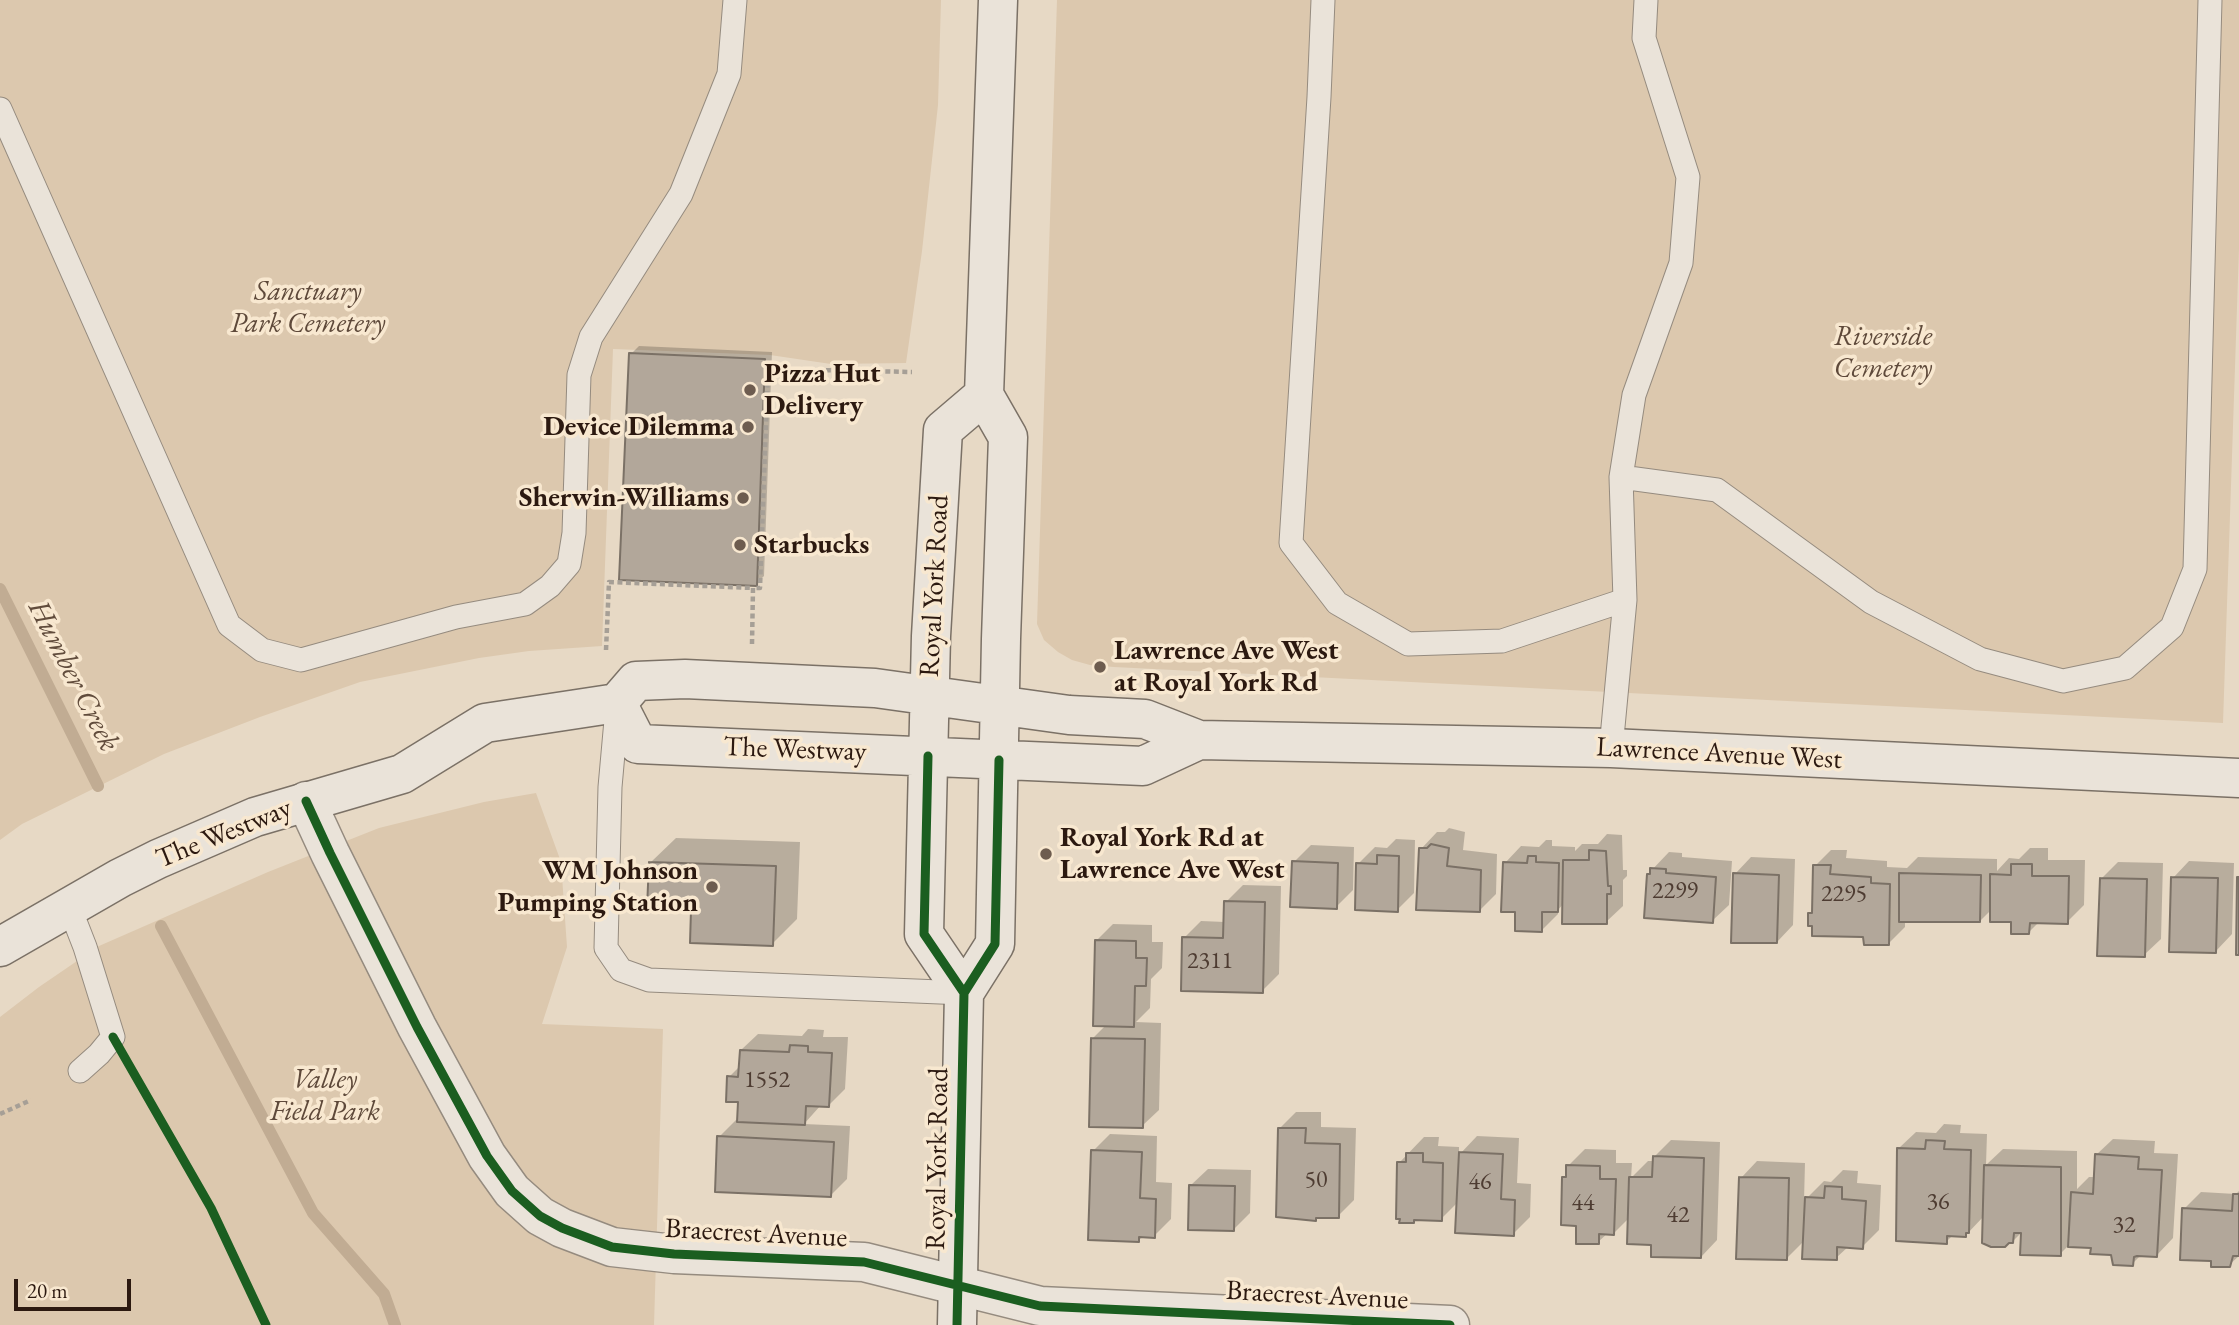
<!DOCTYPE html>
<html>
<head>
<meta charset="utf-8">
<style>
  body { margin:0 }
  #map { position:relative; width:2239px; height:1325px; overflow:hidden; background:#e7d9c5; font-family:"EB Garamond",serif }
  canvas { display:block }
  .scale { position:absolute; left:14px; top:1279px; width:117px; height:32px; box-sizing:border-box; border:4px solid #2c1910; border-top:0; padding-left:9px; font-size:21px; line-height:24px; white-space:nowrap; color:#2c1910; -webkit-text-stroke:5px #f8e8d0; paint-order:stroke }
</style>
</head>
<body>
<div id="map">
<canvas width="2239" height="1325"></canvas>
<div class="scale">20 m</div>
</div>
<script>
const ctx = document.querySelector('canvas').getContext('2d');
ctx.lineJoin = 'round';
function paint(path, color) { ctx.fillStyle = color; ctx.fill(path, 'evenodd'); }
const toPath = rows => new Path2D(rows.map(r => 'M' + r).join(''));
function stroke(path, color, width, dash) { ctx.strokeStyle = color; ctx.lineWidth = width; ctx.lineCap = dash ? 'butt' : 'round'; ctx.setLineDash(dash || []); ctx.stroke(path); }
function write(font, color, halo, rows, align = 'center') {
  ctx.font = font + ' "EB Garamond",serif'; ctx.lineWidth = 7; ctx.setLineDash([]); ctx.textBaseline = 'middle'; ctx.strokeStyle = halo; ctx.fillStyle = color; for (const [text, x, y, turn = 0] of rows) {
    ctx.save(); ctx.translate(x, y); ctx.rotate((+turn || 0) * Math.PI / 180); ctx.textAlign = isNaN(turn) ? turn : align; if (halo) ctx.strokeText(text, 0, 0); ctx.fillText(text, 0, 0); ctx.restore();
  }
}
const green = toPath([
  [0,0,941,0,938,105,922,251,906,363,831,364,770,355,613,349,602,646,529,651,479,658,360,682,260,717,164,754,22,824,0,840],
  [1057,0,2239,0,2239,248,2223,723,1114,667,1090,665,1072,660,1058,652,1044,640,1037,624],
  [536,793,561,862,567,947,542,1024,663,1029,654,1325,0,1325,0,1017,39,987,99,946,268,872,379,828,484,802]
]);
const shadow = toPath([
  [639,346,772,352,764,576,756,584,631,354],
  [1449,828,1465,832,1463,850,1497,854,1496,894,1479,911,1421,849,1437,832,1445,832],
  [1607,834,1622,835,1623,870,1627,870,1627,876,1623,880,1623,906,1606,922,1564,903,1558,910,1558,914,1541,931,1517,911,1505,863,1521,846,1539,847,1546,840,1552,840,1552,846,1575,847,1575,851,1582,844,1598,844],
  [676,838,800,842,797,919,772,944,693,908,651,862],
  [1396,839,1415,840,1414,893,1397,910,1358,864,1375,847,1387,848],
  [1311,845,1354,847,1353,890,1336,907,1294,862],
  [2030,848,2048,848,2048,860,2085,860,2084,905,2067,922,2040,921,2028,933,2013,920,1992,909,1980,921,1905,920,1905,927,1888,944,1865,936,1813,924,1810,914,1814,910,1815,866,1831,850,1847,850,1846,858,1887,861,1887,867,1907,868,1918,857,1997,859,1997,871,2009,858,2019,859],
  [1669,852,1682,853,1682,857,1732,861,1729,905,1712,921,1648,874],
  [1751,857,1795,859,1793,925,1777,942,1735,874],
  [2189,861,2234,863,2232,934,2216,951,2173,878],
  [2118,862,2163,863,2161,939,2144,955,2102,878],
  [1243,885,1281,886,1279,974,1262,991,1184,938,1201,921,1225,922,1226,902],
  [1113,924,1152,925,1152,942,1163,942,1162,968,1151,979,1150,1008,1136,1022,1161,1023,1159,1110,1142,1126,1092,1039,1107,1024,1097,940],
  [808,1029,824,1030,823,1037,848,1037,845,1089,828,1106,821,1105,804,1124,850,1126,847,1179,830,1196,719,1137,736,1120,739,1121,740,1100,729,1077,741,1065,741,1050,758,1034,802,1036],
  [1296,1112,1321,1112,1321,1127,1356,1128,1354,1200,1338,1216,1280,1128],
  [1944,1124,1961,1125,1960,1133,1987,1134,1986,1165,2003,1149,2077,1151,2077,1189,2089,1177,2095,1177,2096,1155,2113,1139,2155,1141,2154,1153,2178,1154,2173,1238,2157,1255,2142,1254,2132,1264,2112,1253,2093,1246,2069,1245,2060,1254,2023,1231,2013,1241,1984,1216,1966,1235,1954,1234,1946,1242,1899,1148,1916,1132,1936,1133],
  [1110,1134,1157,1136,1156,1182,1172,1183,1171,1219,1154,1236,1144,1235,1138,1241,1093,1151],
  [1477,1136,1519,1138,1517,1183,1531,1184,1530,1217,1513,1234,1458,1202,1441,1219,1416,1218,1413,1222,1399,1163,1424,1137,1439,1137,1438,1146,1459,1147,1459,1155],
  [1671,1140,1720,1142,1717,1240,1701,1257,1653,1244,1630,1217,1614,1233,1608,1233,1598,1242,1578,1224,1563,1178,1568,1174,1568,1166,1585,1149,1616,1150,1616,1163,1632,1163,1631,1178,1648,1161,1654,1161,1654,1157],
  [1757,1161,1805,1163,1804,1201,1824,1181,1831,1182,1843,1170,1858,1171,1857,1183,1881,1185,1879,1230,1862,1247,1849,1246,1836,1258,1805,1240,1786,1259,1741,1178],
  [1208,1169,1251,1170,1250,1213,1233,1230,1191,1185],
  [2239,1191,2239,1256,2229,1265,2213,1260,2184,1209,2201,1192,2236,1194]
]);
const stream = toPath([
  [0,589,98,786],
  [161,926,313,1213,384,1294,395,1325]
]);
const building = toPath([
  [629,353,765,359,757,586,619,580,629,353],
  [1431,844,1449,848,1447,866,1481,870,1480,912,1416,910,1419,848,1427,848,1431,844],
  [1589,850,1606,851,1608,886,1611,886,1611,894,1607,894,1607,924,1562,924,1563,860,1589,860,1589,850],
  [1377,855,1399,856,1398,912,1355,910,1356,863,1377,864,1377,855],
  [1528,856,1536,856,1536,862,1559,863,1558,912,1542,912,1542,932,1515,931,1515,912,1501,912,1503,862,1527,863,1528,856],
  [1292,861,1338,863,1337,909,1290,907,1292,861],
  [649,862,776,866,773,946,690,943,691,910,647,908,649,862],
  [2011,864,2032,864,2032,876,2069,876,2068,924,2030,923,2029,934,2011,934,2011,922,1990,922,1990,874,2011,875,2011,864],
  [1813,865,1831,865,1830,874,1871,877,1871,883,1890,884,1889,945,1864,945,1863,937,1812,936,1812,926,1808,926,1808,913,1812,913,1813,865],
  [1650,868,1666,869,1666,873,1716,877,1713,923,1644,918,1647,874,1650,874,1650,868],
  [1733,873,1779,875,1777,943,1731,943,1733,873],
  [1899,873,1981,875,1980,922,1899,922,1899,873],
  [2171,877,2218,878,2216,953,2169,952,2171,877],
  [2237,877,2239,877,2239,955,2236,955,2237,877],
  [2100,878,2147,879,2145,957,2097,956,2100,878],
  [1224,901,1265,902,1263,993,1181,991,1182,937,1223,938,1224,901],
  [1095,940,1136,941,1136,958,1147,958,1146,986,1135,986,1134,1027,1093,1026,1095,940],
  [1091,1038,1145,1039,1143,1128,1089,1127,1091,1038],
  [790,1045,808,1046,808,1052,832,1053,829,1107,806,1106,805,1125,737,1122,738,1102,726,1102,727,1076,738,1077,740,1050,789,1052,790,1045],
  [1278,1128,1306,1128,1305,1143,1340,1144,1339,1218,1316,1218,1316,1221,1276,1217,1278,1128],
  [717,1136,834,1142,831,1197,715,1192,717,1136],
  [1926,1140,1945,1141,1944,1149,1971,1150,1969,1233,1966,1233,1966,1237,1947,1236,1947,1244,1896,1241,1897,1148,1925,1149,1926,1140],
  [1091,1150,1142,1152,1140,1198,1156,1199,1155,1238,1139,1237,1139,1242,1088,1240,1091,1150],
  [1459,1152,1503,1154,1501,1199,1515,1200,1514,1236,1455,1233,1459,1152],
  [1406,1153,1423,1153,1423,1162,1443,1163,1442,1221,1414,1220,1414,1223,1399,1223,1400,1219,1396,1219,1397,1162,1406,1162,1406,1153],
  [2095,1154,2139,1157,2138,1169,2162,1170,2157,1257,2137,1256,2134,1257,2133,1266,2113,1265,2111,1255,2090,1254,2091,1248,2068,1247,2071,1192,2093,1194,2095,1154],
  [1653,1156,1704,1158,1701,1258,1651,1257,1651,1245,1627,1244,1629,1177,1652,1177,1653,1156],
  [1566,1165,1600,1166,1600,1179,1616,1179,1614,1235,1599,1234,1599,1244,1576,1244,1576,1226,1561,1225,1562,1177,1566,1177,1566,1165],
  [1984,1165,2061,1167,2061,1256,2020,1255,2021,1233,2014,1233,2013,1243,2009,1243,2005,1247,1991,1247,1982,1243,1984,1165],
  [1739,1177,1789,1178,1787,1260,1736,1259,1739,1177],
  [1189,1185,1235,1186,1234,1231,1188,1230,1189,1185],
  [1825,1186,1842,1187,1842,1199,1866,1201,1863,1249,1837,1247,1837,1260,1802,1259,1805,1197,1824,1198,1825,1186],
  [2233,1194,2239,1194,2239,1256,2233,1256,2230,1267,2211,1267,2211,1261,2180,1260,2182,1208,2232,1211,2233,1194]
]);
const path = toPath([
  [752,644,753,588,760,588,768,369,912,372],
  [606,650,609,582,753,588],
  [0,1114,31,1100]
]);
const service = toPath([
  [1323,0,1319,97,1291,543,1337,603,1408,644,1502,641,1625,600],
  [0,109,229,625,262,650,301,660,456,617,525,604,550,586,569,564,574,533,579,375,591,337,681,194,729,74,735,0],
  [1621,477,1717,490,1871,602,1980,659,2063,681,2125,668,2172,627,2195,569,2210,0],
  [617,709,610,787,606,948,621,970,649,980,964,993],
  [1611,748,1625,600,1621,477,1634,395,1681,263,1688,177,1644,38,1646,0],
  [69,906,85,947,113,1037,99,1054,80,1071]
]);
const minor = toPath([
  [306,801,330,853,417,1027,487,1156,512,1191,540,1216,562,1228,612,1247,674,1254,864,1262,1040,1306,1450,1325]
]);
const secondary = toPath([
  [617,703,638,744,1143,766,1199,740],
  [0,947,120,878,158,859,255,817,402,774,485,723,617,703,636,681,685,679,875,688,1069,715,1145,719,1199,740,1611,748,2239,778],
  [964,993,924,934,931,636,943,430,984,395],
  [957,1325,964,993,995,944,1001,639,1008,437,984,395,998,0]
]);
const cycleway = toPath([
  [928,756,924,934,964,993],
  [306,801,330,853,417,1027,487,1156,512,1191,540,1216,562,1228,612,1247,674,1254,864,1262,1040,1306,1450,1325],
  [113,1037,211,1208,266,1325],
  [957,1325,964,993,995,944,999,760]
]);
const markers = [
  [750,390,7,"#6d5c4f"],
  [748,427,7,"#6d5c4f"],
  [743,498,7,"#6d5c4f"],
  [740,545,7,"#6d5c4f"],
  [1100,667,7,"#6d5c4f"],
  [1046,854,7,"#6d5c4f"],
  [712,887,7,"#6d5c4f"]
];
const numberNames = [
  ["2299",1675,891],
  ["2295",1844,894],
  ["2311",1210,961],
  ["1552",767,1080],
  ["50",1316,1180],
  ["46",1480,1182],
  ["36",1938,1202],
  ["44",1583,1203],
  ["42",1678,1215],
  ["32",2124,1225]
];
const parkNames = [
  ["Sanctuary",308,292],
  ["Park Cemetery",308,324],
  ["Riverside",1883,337],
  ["Cemetery",1883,369],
  ["Valley",325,1080],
  ["Field Park",325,1112]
];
const poiNames = [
  ["Pizza Hut",764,374],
  ["Delivery",764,406],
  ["Device Dilemma",734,427,"right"],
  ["Sherwin-Williams",729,498,"right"],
  ["Starbucks",754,545],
  ["Lawrence Ave West",1114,651],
  ["at Royal York Rd",1114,683],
  ["Royal York Rd at",1060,838],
  ["Lawrence Ave West",1060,870],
  ["WM Johnson",698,871,"right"],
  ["Pumping Station",698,903,"right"]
];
const streetNames = [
  ["Royal York Road",935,586,-87],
  ["The Westway",795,750,2],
  ["Lawrence Avenue West",1719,754,3],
  ["The Westway",224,834,-22],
  ["Royal York Road",938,1159,-89],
  ["Braecrest Avenue",756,1234,3],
  ["Braecrest Avenue",1317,1296,3]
];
const waterNames = [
  ["Humber Creek",73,676,63]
];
paint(green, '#dcc8ae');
paint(shadow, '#0003');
stroke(stream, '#c1ac93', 12);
paint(building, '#b2a79a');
stroke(building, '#7b7166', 2);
stroke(service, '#958b7f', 25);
stroke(minor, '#958b7f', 41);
stroke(secondary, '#7b7166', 41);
stroke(path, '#a69f96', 4.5, [5, 3.5]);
stroke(service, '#eae3d9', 23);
stroke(minor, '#eae3d9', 38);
stroke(secondary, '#eae3d9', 38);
stroke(cycleway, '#1b5e20', 9);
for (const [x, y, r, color] of markers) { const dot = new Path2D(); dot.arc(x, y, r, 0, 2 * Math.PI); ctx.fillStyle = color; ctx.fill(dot); stroke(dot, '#f8e8d0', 2.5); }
write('24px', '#4e3c32', null, numberNames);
write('italic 28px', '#5e493a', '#f8e8d0', parkNames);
write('bold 28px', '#2c1910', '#f8e8d0', poiNames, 'left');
write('28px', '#2c1910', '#f8e8d0', streetNames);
write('italic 30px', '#614c3c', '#f8e8d0', waterNames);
</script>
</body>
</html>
